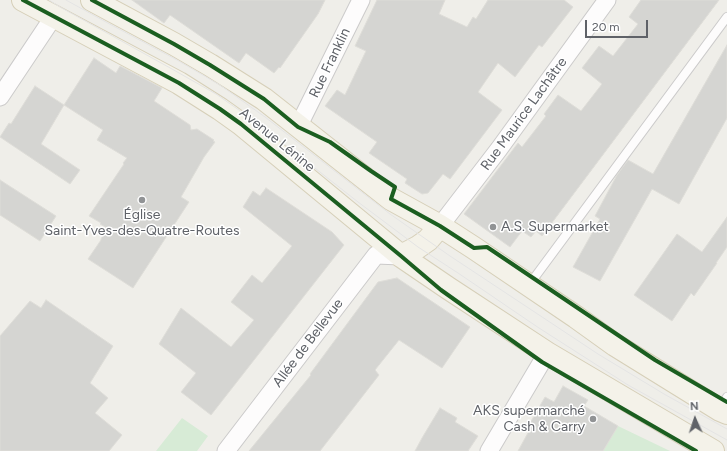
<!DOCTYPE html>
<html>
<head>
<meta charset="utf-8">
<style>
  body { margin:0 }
  #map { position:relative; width:727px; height:451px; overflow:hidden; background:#efeee9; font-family:Figtree,sans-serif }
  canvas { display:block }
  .north { position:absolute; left:675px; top:399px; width:40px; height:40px; -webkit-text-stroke:3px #fff; paint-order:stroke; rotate:357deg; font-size:11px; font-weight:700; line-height:16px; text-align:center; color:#5f6268 }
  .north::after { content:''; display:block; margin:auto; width:14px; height:18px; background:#5f6268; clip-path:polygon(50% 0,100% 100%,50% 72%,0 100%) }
  .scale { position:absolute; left:585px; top:20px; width:63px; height:18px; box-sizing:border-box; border:2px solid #5f6268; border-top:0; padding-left:5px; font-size:12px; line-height:14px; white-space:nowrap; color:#5f6268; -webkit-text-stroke:3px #fff; paint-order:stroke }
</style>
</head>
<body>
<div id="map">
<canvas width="727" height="451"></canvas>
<div class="north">N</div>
<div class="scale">20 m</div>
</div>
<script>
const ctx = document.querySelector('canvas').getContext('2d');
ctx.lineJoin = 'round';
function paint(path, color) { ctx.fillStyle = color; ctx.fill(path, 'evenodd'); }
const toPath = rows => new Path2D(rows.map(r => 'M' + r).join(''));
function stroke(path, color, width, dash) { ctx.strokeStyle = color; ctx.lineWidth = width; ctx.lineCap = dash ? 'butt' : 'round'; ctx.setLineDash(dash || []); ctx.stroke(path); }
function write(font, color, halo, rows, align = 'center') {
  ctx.font = font + ' Figtree,sans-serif'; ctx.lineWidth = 3; ctx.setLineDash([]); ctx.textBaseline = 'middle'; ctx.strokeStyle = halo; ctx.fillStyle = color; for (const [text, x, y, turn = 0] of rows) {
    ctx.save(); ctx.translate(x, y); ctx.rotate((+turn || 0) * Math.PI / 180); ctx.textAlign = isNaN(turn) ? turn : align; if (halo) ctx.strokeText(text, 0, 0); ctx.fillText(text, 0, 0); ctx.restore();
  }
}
const green = toPath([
  [182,418,208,436,197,451,156,451],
  [618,426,670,451,603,451]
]);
const building = toPath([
  [132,0,325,0,318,14,280,68,279,67,274,73,246,53,239,63,170,15,164,23,132,0],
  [377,0,445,0,439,14,467,27,473,17,476,19,488,0,564,0,573,7,542,47,539,45,515,77,498,63,478,92,502,110,450,179,443,174,428,193,422,194,405,183,407,179,369,153,377,142,325,106,337,90,345,95,366,51,355,46,377,0],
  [641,0,719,0,542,236,536,231,531,237,522,231,510,247,464,214,518,143,522,147,546,116,544,114,558,95,581,111,602,84,582,68,599,46,613,56,638,24,629,17,641,0],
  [727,45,727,118,679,204,652,189,600,281,573,267,600,219,595,216,617,175,628,160,653,174,727,45],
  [94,58,116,73,120,66,162,88,154,101,190,125,191,130,197,129,214,140,213,141,215,142,204,157,181,197,189,202,133,288,88,259,101,240,101,239,107,228,100,224,101,223,89,216,124,164,123,163,127,158,97,140,103,130,64,105,94,58],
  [35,86,64,105,41,144,80,170,70,184,0,137,9,123,11,124,35,86],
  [0,180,56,216,40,241,0,215,0,180],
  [266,188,332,232,344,245,211,415,181,392,196,373,159,344,181,308,231,347,254,320,231,302,252,275,262,283,292,246,243,207,253,191,260,196,266,188],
  [727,217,727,247,716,263,717,263,694,296,691,293,672,321,634,295,677,234,702,252,727,217],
  [397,278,470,327,442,368,399,340,375,370,379,375,320,451,249,451,311,375,310,374,378,282,397,278],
  [46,300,113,346,90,383,108,398,95,413,122,435,109,451,0,451,0,336,30,301,41,308,46,300],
  [563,386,588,400,584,406,618,426,603,451,518,451,529,431,526,430,545,397,554,402,563,386],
  [440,408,457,418,455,422,478,436,468,451,415,451,422,438,440,408]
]);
const service = toPath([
  [529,285,727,17],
  [720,409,727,397]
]);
const minor = toPath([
  [0,97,54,16],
  [298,127,361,0],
  [440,226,499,149,607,0],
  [226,451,376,255,401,256],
  [489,451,547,353]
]);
const primary = toPath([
  [23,0,179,83,220,109,241,124,401,256,448,288,547,353,713,451],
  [92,0,174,44,210,65,264,99,391,199,440,226,474,248,576,317,615,345,720,410,727,413],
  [401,256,418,247,428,240,440,226]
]);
const tram = toPath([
  [49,0,60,7,172,69,216,94,259,124,358,202,418,247,458,273,539,328,628,385,727,440],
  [66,0,104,21,177,60,220,85,265,117,390,214,450,256,598,354,664,394,727,429]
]);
const cycleway = toPath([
  [23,0,179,83,220,109,241,124,401,256,441,290,542,362,696,451],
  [92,0,174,44,210,65,264,99,298,127,330,142,371,171,395,187,391,199,440,226,474,248,487,247,655,360,727,402]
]);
const markers = [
  [142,200,4,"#919395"],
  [493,227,4,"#919395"],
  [593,419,4,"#919395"]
];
const streetNames = [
  ["Rue Franklin",330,63,-64],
  ["Rue Maurice Lachâtre",524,114,-54],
  ["Avenue Lénine",277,140,39],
  ["Allée de Bellevue",308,343,-53]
];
const poiNames = [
  ["Église",142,215],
  ["Saint-Yves-des-Quatre-Routes",142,231],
  ["A.S. Supermarket",501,227,"left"],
  ["AKS supermarché",585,411,"right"],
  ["Cash & Carry",585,427,"right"]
];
paint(green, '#d7ebd6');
paint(building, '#d5d5d2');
stroke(building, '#deddd8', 1);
stroke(service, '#cbcaca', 10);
stroke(minor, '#cbcaca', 19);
stroke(primary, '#d6cfb8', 24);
stroke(service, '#fdfcfc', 8);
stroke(minor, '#fdfcfc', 17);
stroke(primary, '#f4f2e9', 22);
stroke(tram, '#e4e4e4', 1);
stroke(cycleway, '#1b5e20', 4);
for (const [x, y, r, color] of markers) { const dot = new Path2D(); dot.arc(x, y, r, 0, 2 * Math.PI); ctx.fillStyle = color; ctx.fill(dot); stroke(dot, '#fff', 1.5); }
write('14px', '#5f6268', '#fff', streetNames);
write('14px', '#5f6268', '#fff', poiNames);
</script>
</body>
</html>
